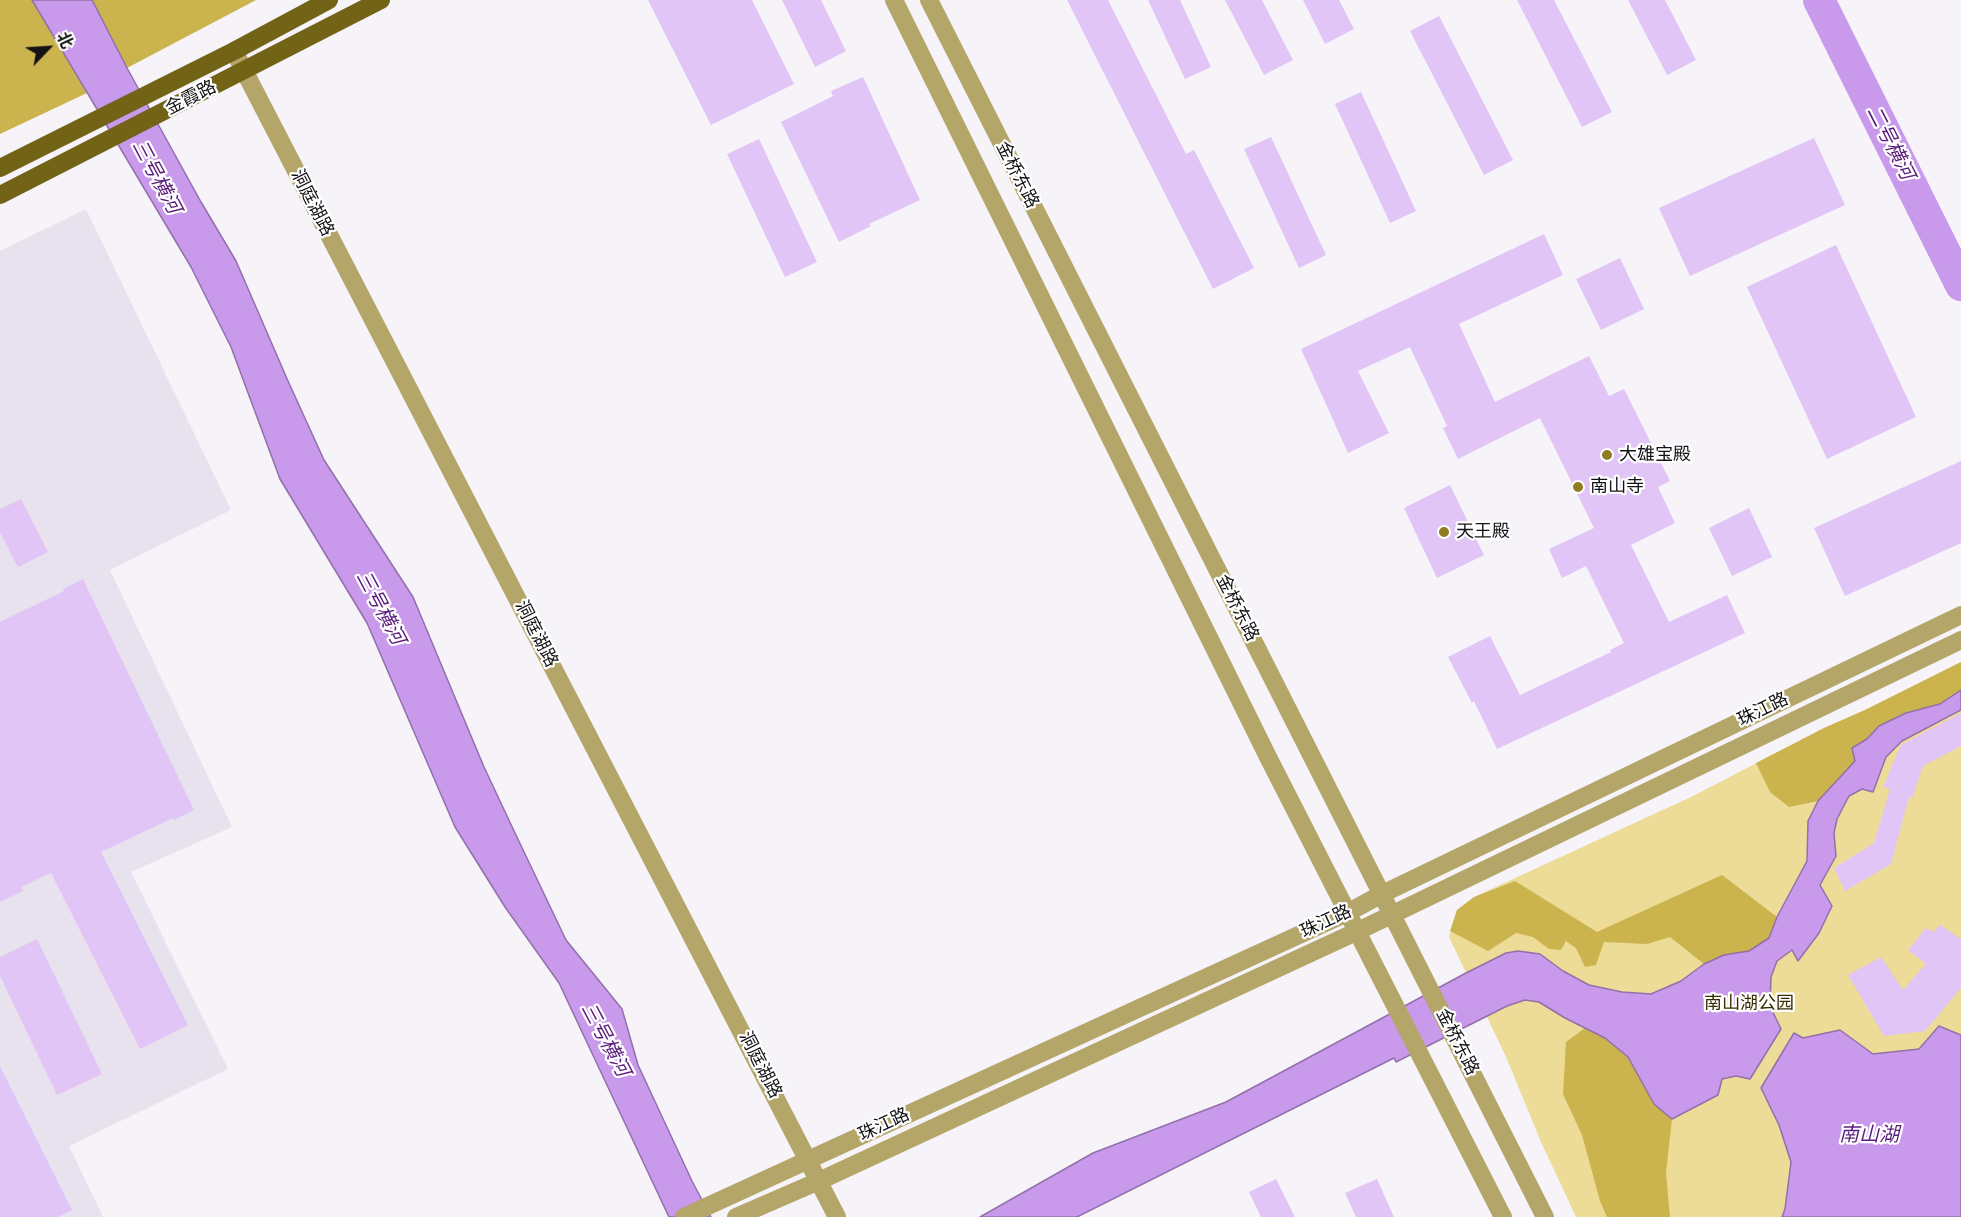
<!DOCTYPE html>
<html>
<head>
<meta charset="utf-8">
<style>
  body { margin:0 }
  #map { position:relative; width:1961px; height:1217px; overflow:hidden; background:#f6f3f9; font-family:"Fira Sans","Noto Sans SC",sans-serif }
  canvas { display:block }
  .north { position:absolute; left:18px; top:18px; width:60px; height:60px; -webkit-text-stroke:4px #fff; paint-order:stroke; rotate:65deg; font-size:16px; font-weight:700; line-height:24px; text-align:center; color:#131214 }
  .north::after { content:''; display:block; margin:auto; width:21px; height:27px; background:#131214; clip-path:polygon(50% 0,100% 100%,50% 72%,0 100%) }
</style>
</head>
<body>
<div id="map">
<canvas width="1961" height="1217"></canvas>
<div class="north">北</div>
</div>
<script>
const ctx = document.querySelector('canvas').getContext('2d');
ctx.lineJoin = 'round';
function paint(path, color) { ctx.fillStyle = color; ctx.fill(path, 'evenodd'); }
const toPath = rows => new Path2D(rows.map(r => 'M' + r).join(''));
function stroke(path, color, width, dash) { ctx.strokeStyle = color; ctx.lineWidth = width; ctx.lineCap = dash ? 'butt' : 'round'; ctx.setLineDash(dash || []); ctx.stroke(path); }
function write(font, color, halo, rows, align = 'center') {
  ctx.font = font + ' "Fira Sans","Noto Sans SC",sans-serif'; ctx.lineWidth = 4.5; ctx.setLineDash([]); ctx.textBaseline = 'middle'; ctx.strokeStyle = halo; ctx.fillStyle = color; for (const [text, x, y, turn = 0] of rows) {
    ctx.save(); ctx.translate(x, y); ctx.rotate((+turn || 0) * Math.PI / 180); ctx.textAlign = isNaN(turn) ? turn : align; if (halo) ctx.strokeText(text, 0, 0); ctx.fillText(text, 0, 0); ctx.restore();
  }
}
const built = toPath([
  [86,209,231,510,110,570,232,827,131,872,228,1069,69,1146,103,1217,0,1217,0,251]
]);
const green = toPath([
  [1961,662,1961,1217,1576,1217,1541,1142,1506,1057,1449,937,1457,910,1474,897,1693,796,1824,728,1865,710]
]);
const forest = toPath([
  [0,0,32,0,87,93,0,134],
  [92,0,256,0,127,68],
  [1961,662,1961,690,1940,704,1906,713,1879,726,1867,739,1853,748,1855,761,1818,801,1789,807,1770,792,1756,763,1824,728,1865,710],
  [1722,875,1777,917,1769,938,1749,951,1724,955,1704,964,1670,937,1647,944,1604,942,1596,965,1585,967,1576,948,1566,941,1561,950,1549,949,1533,937,1516,933,1488,951,1450,931,1457,910,1474,897,1515,881,1597,932],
  [1585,1028,1605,1038,1628,1057,1654,1104,1672,1119,1666,1173,1670,1217,1607,1217,1600,1201,1582,1135,1563,1094,1566,1042]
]);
const water = toPath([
  [32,0,92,0,127,68,201,202,236,261,288,381,324,460,413,597,484,767,515,833,566,940,622,1009,638,1065,692,1181,711,1217,669,1217,559,983,505,907,455,827,367,623,280,479,231,347,191,267,32,0],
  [1961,690,1961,710,1902,741,1886,757,1873,792,1862,789,1849,796,1837,819,1834,833,1836,856,1820,885,1832,906,1819,933,1798,961,1792,950,1777,961,1771,977,1770,1006,1781,1029,1750,1079,1736,1076,1722,1079,1718,1095,1672,1119,1654,1104,1628,1057,1605,1038,1565,1018,1539,1002,1525,1000,1507,1006,1396,1062,1394,1058,1077,1217,980,1217,1093,1153,1226,1102,1466,973,1506,953,1518,951,1540,954,1563,971,1589,985,1622,992,1651,994,1681,981,1704,964,1724,955,1749,951,1769,938,1777,917,1807,861,1808,821,1818,801,1855,761,1852,748,1867,739,1879,726,1906,713,1940,704,1961,690],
  [1939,1026,1961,1035,1961,1217,1782,1217,1785,1209,1791,1162,1779,1125,1761,1088,1794,1033,1803,1038,1840,1030,1873,1054,1919,1049,1939,1026]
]);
const river = toPath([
  [1819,0,1961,285]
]);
const building = toPath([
  [648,0,752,0,794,84,711,125],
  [782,0,821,0,846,51,815,67],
  [1067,0,1108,0,1186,154,1194,150,1254,268,1213,289],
  [1148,0,1180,0,1211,67,1185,79],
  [1225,0,1262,0,1293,60,1264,75],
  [1303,0,1339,0,1354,29,1325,44],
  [1517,0,1554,0,1612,112,1582,127],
  [1628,0,1665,0,1696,60,1667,75],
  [1439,16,1513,160,1484,175,1410,31],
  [863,77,920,200,869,224,871,226,839,242,781,122,833,96,831,91],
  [1361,92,1416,211,1390,223,1335,104],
  [1271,137,1326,255,1299,268,1244,149],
  [1814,138,1845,205,1690,276,1659,208],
  [759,139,817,262,785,277,727,154],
  [1544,234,1563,275,1459,324,1495,402,1589,356,1609,396,1624,389,1670,481,1658,487,1675,523,1631,545,1669,622,1727,595,1745,633,1497,749,1474,701,1472,703,1448,657,1490,636,1520,695,1611,652,1610,650,1624,643,1586,566,1562,578,1549,549,1594,528,1540,418,1458,459,1443,428,1447,426,1410,347,1358,371,1389,433,1348,453,1301,349],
  [1836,245,1916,417,1827,459,1747,287],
  [1620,258,1644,309,1601,330,1576,279],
  [1961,461,1961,543,1845,596,1814,528],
  [1450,485,1484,555,1437,578,1404,508],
  [21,499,48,552,18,567,0,532,0,509],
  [1749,508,1772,557,1732,576,1709,528],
  [83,579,194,810,174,820,173,818,101,852,188,1025,140,1049,51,873,21,887,23,891,0,902,0,622,64,591,63,589],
  [1961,713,1961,746,1923,766,1912,798,1909,797,1891,864,1845,891,1834,868,1874,843,1890,789,1883,787,1901,745],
  [1940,925,1961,939,1961,988,1925,1031,1884,1036,1848,975,1881,957,1903,990,1926,964,1908,950,1926,928,1933,932],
  [37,939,102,1074,57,1095,0,976,0,957],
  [0,1066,72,1210,58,1217,0,1217],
  [1276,1179,1295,1217,1261,1217,1249,1192],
  [1377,1179,1394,1217,1356,1217,1345,1193]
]);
const minor = toPath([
  [894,0,1269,759,1503,1217],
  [929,0,1545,1217],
  [234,51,837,1217],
  [684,1217,1349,912,1382,894,1961,615],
  [736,1217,819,1181,1358,931,1961,640]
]);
const major = toPath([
  [0,168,234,51,329,0],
  [0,195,381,0]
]);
const markers = [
  [1607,455,6,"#907c23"],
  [1578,487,6,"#907c23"],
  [1444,532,6,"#907c23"]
];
const streetNames = [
  ["金霞路",191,98,-27],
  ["金桥东路",1017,175,63],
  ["洞庭湖路",312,203,63],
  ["金桥东路",1237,608,63],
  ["洞庭湖路",536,634,63],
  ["珠江路",1763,710,-26],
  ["珠江路",1326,922,-25],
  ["金桥东路",1457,1042,63],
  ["洞庭湖路",760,1065,63],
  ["珠江路",884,1125,-25]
];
const poiNames = [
  ["大雄宝殿",1619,455],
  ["南山寺",1590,487],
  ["天王殿",1456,532]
];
const parkNames = [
  ["南山湖公园",1749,1004]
];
const waterNames = [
  ["二号横河",1890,143,63],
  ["三号横河",156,177,62],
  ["三号横河",380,608,62],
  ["三号横河",605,1040,62],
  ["南山湖",1869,1135]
];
paint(built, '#e8e2ee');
paint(green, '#ecdc97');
paint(forest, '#cbb34d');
paint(water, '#c999eb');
stroke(water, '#9270aa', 1.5);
stroke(river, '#c999eb', 32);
paint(building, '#e1c5f7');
stroke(minor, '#b4a568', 18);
stroke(major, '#736316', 18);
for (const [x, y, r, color] of markers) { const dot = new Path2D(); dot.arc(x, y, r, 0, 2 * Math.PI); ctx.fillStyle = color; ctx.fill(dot); stroke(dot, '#fff', 2); }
write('18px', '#131214', '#fff', streetNames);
write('18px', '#131214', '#fff', poiNames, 'left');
write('18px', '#372d00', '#fff', parkNames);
write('italic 20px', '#5a1d7c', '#fff', waterNames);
</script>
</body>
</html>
